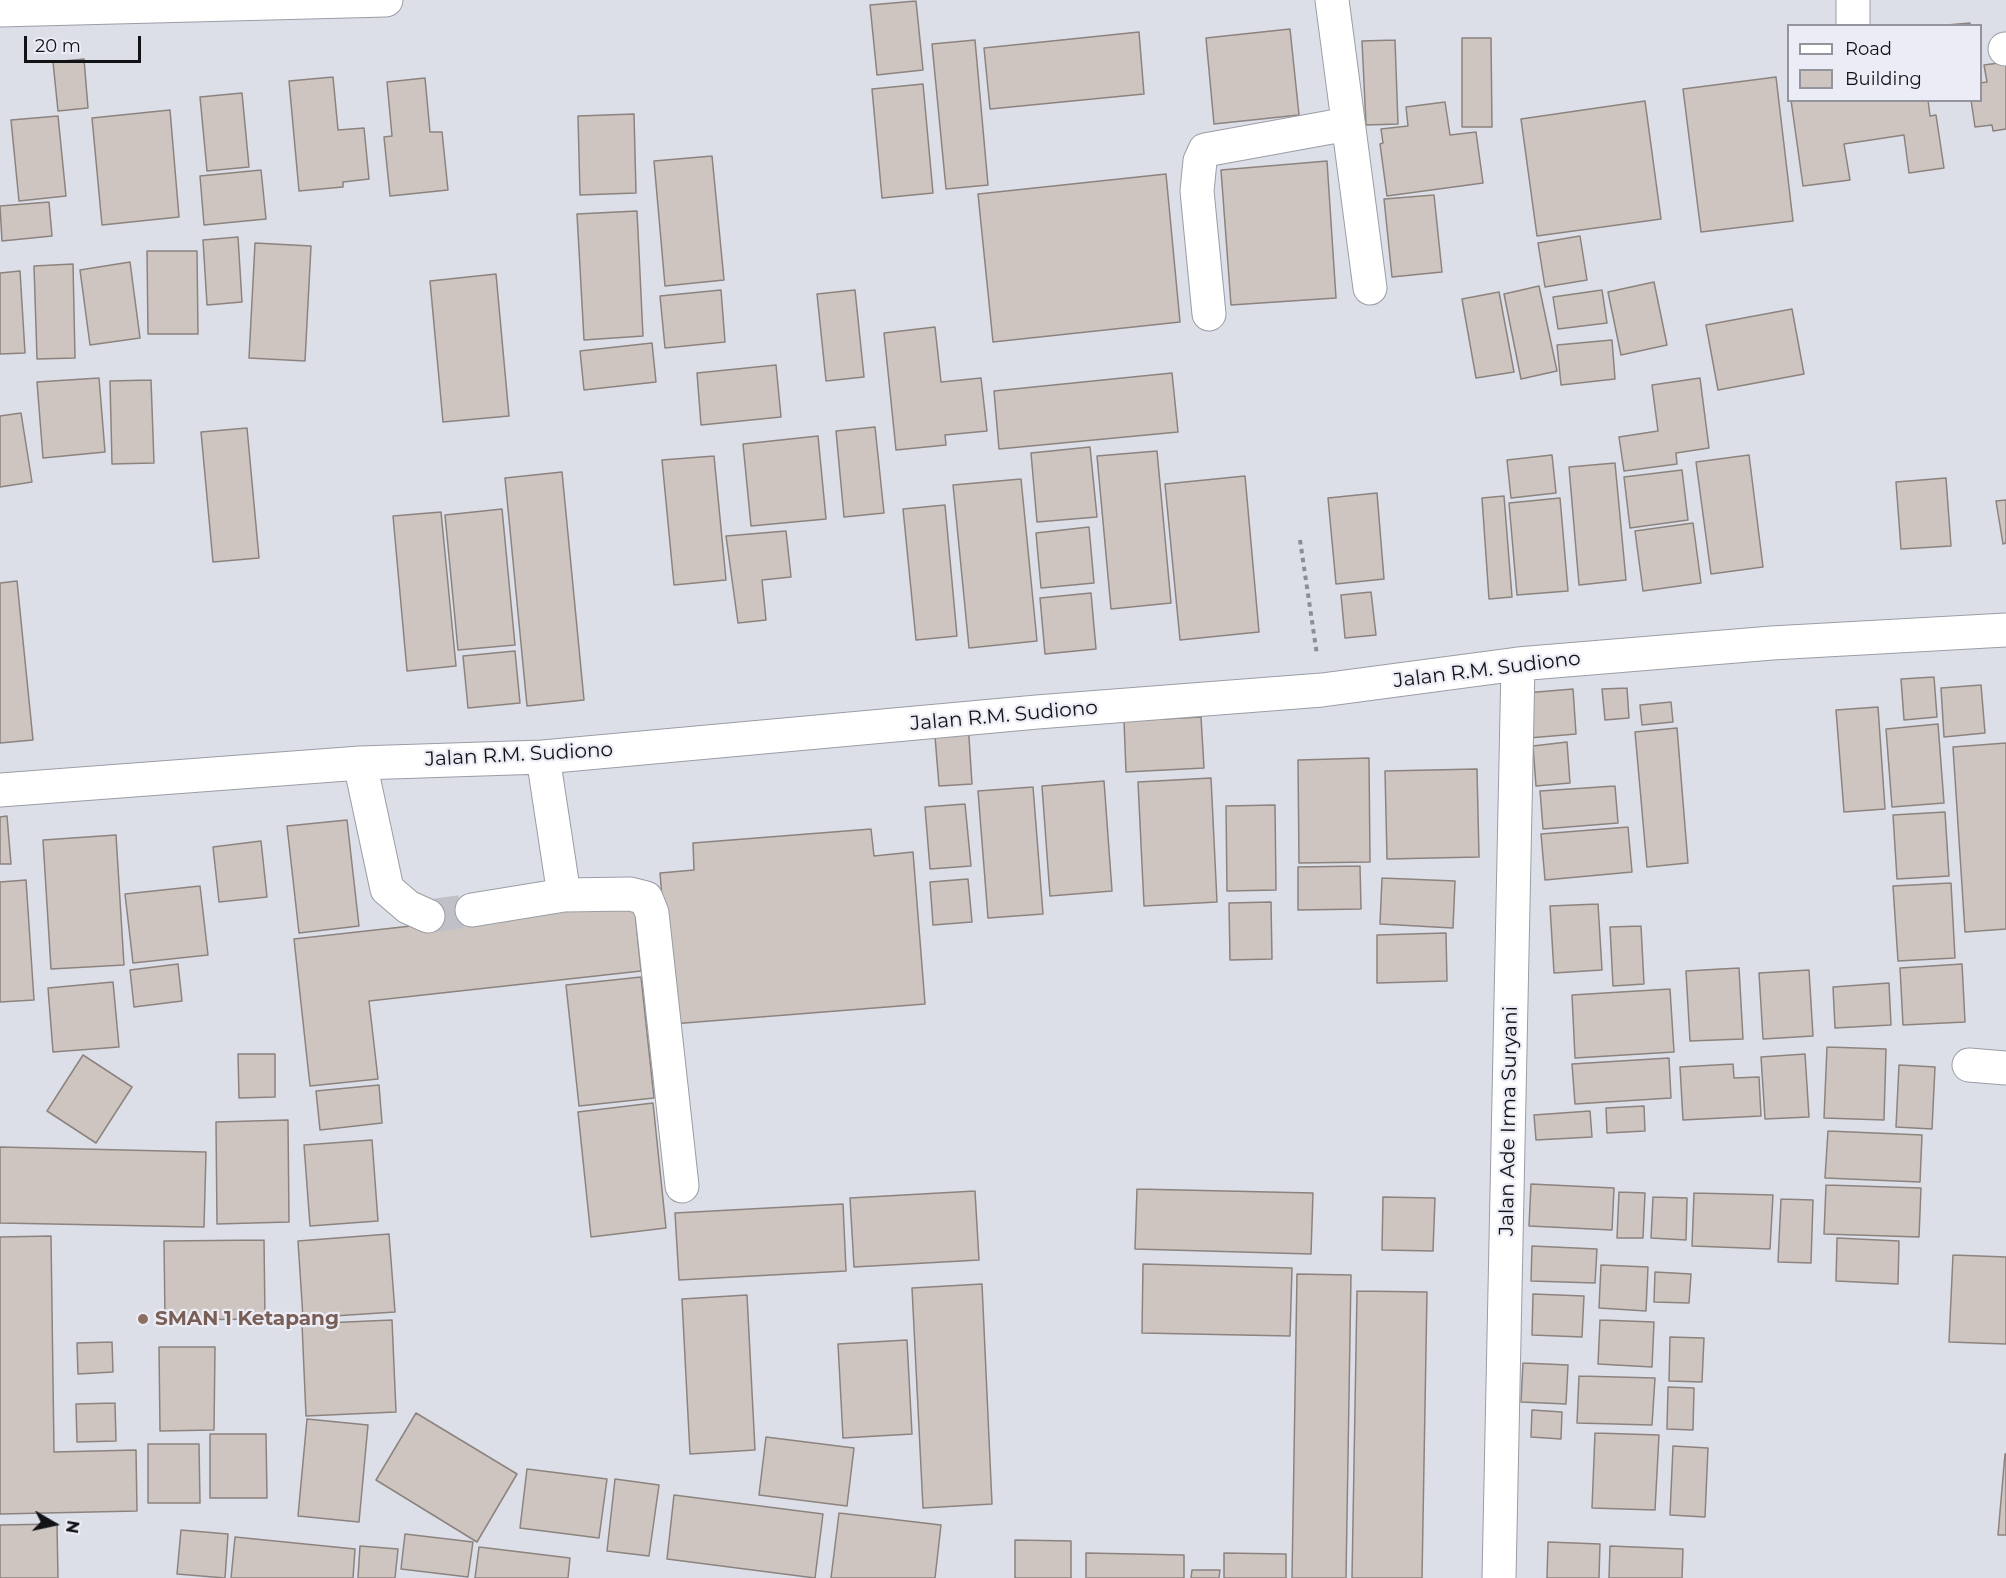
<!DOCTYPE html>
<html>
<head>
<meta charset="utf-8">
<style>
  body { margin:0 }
  #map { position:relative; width:2006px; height:1578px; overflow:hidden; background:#dddfe8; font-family:Montserrat,sans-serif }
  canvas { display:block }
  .legend { position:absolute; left:1787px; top:24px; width:195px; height:78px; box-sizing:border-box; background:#ebecf5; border:2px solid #94959c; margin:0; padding:8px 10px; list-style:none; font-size:18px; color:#121316 }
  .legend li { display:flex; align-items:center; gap:12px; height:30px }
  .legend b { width:30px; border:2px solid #94959c }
  .north { position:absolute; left:24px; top:1494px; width:60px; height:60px; -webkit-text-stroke:4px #ebecf5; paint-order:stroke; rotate:99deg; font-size:16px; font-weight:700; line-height:24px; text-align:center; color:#121316 }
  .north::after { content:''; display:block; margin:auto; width:21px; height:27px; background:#121316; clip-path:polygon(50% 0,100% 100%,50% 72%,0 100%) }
  .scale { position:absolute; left:24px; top:36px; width:117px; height:27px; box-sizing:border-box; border:3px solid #121316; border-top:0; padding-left:8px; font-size:18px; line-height:21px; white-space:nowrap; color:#121316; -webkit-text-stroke:4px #ebecf5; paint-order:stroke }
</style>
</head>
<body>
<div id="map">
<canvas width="2006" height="1578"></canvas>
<ul class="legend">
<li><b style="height:8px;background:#fff"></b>Road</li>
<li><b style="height:16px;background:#cec5c0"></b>Building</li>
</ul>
<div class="north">N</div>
<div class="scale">20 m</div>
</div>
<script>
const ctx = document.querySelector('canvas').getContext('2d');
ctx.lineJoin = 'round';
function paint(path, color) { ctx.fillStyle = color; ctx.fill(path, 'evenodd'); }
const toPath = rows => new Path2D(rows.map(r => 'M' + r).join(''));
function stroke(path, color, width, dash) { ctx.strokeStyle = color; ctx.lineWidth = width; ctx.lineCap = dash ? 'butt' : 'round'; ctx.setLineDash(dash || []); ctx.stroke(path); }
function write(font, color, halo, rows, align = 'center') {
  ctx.font = font + ' Montserrat,sans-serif'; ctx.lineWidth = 4.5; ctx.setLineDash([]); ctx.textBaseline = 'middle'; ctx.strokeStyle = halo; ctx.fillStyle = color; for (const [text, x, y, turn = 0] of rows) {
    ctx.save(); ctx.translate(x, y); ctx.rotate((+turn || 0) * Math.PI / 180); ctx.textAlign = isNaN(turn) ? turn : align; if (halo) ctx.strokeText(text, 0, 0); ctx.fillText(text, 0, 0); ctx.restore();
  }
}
const building = toPath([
  [916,1,923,70,877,75,870,5,916,1],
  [1970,23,1970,26,1947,26,1947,25,1970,23],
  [1290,29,1299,115,1214,124,1206,38,1290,29],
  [1139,32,1144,94,990,109,984,48,1139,32],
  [1462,38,1491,38,1492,127,1462,127,1462,38],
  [975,40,988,185,946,189,932,44,975,40],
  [1395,40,1398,124,1366,125,1362,41,1395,40],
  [84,59,88,108,58,111,53,62,84,59],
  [2006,62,2006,129,1993,131,1992,125,1975,127,1971,100,1980,100,1980,83,1987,82,1984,65,2006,62],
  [333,77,338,130,364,128,369,179,343,182,343,187,299,191,289,81,333,77],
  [1776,77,1793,221,1701,232,1683,89,1776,77],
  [425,78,430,132,442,132,448,190,390,196,384,137,392,136,387,82,425,78],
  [923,84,933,193,882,198,872,89,923,84],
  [242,93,249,167,207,171,200,97,242,93],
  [1791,100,1928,100,1930,116,1936,115,1944,168,1909,173,1904,135,1844,144,1850,180,1803,186,1791,100],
  [1645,101,1661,219,1537,236,1521,119,1645,101],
  [1445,102,1450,135,1476,132,1483,183,1387,196,1380,144,1383,143,1381,129,1408,126,1406,107,1445,102],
  [170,110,179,217,102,225,92,118,170,110],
  [634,114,636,193,580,195,578,116,634,114],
  [58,116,66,196,19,201,11,120,58,116],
  [712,156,724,280,665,286,654,161,712,156],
  [1327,161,1336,298,1231,305,1221,170,1327,161],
  [261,170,266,219,204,225,200,176,261,170],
  [1166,174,1180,322,993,342,978,194,1166,174],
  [1434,195,1442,272,1392,277,1384,199,1434,195],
  [49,202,52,236,2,241,0,206,49,202],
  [637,211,643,336,584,340,577,214,637,211],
  [1580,236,1587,280,1545,287,1538,243,1580,236],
  [238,237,242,302,207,305,203,240,238,237],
  [255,243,311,246,305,361,249,358,255,243],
  [147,251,197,251,198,334,148,334,147,251],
  [130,262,140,338,90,345,80,270,130,262],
  [73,264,75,358,37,359,34,266,73,264],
  [20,271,25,353,0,354,0,273,20,271],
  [496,274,509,416,443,422,430,281,496,274],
  [1654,282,1667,345,1621,355,1608,292,1654,282],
  [1539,286,1557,371,1521,379,1504,294,1539,286],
  [721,290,725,342,665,348,660,296,721,290],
  [855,290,864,377,826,381,817,294,855,290],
  [1602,290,1607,323,1558,329,1553,297,1602,290],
  [1499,292,1514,372,1476,378,1462,299,1499,292],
  [1792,309,1804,374,1718,390,1706,325,1792,309],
  [935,327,941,382,981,378,987,431,945,435,946,445,896,450,884,333,935,327],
  [1612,340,1615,379,1561,385,1557,345,1612,340],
  [652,343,656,382,584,390,580,351,652,343],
  [776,365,781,417,701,425,697,373,776,365],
  [1172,373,1178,432,999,449,994,391,1172,373],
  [99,378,105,452,43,458,37,382,99,378],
  [1700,378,1709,448,1676,453,1677,464,1624,471,1619,437,1658,431,1652,385,1700,378],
  [151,380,154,463,112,464,110,381,151,380],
  [21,413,32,482,0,487,0,416,21,413],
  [875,427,884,513,844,517,836,431,875,427],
  [247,428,259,558,213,562,201,432,247,428],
  [818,436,826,519,751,526,743,444,818,436],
  [1090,447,1097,517,1037,522,1031,453,1090,447],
  [1157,451,1171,603,1111,609,1097,456,1157,451],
  [1552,455,1556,493,1511,498,1507,460,1552,455],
  [1749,455,1763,567,1711,574,1696,462,1749,455],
  [714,456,726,580,674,585,662,460,714,456],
  [1615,463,1626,580,1579,585,1569,467,1615,463],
  [1682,470,1688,520,1630,528,1624,477,1682,470],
  [562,472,584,700,527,706,505,478,562,472],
  [1245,476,1259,632,1180,640,1165,484,1245,476],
  [1946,478,1951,546,1901,549,1896,482,1946,478],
  [1021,479,1037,641,969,648,953,485,1021,479],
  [1377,493,1384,579,1336,584,1328,498,1377,493],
  [1504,496,1512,597,1489,599,1482,498,1504,496],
  [1560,498,1568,591,1517,595,1509,503,1560,498],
  [2006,500,2006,543,2003,544,1996,501,2006,500],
  [945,505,957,636,916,640,903,509,945,505],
  [502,509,515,645,458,650,445,515,502,509],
  [441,512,456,666,407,671,393,516,441,512],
  [1693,523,1701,583,1643,591,1635,531,1693,523],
  [1089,527,1094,583,1041,588,1036,533,1089,527],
  [786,531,791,577,762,580,766,620,738,623,726,536,786,531],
  [17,581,33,740,0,743,0,583,17,581],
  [1371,592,1376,635,1345,638,1341,595,1371,592],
  [1091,593,1096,649,1045,654,1040,598,1091,593],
  [515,651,520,703,468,708,463,656,515,651],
  [1934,677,1937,717,1904,720,1901,679,1934,677],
  [1981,685,1985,733,1944,737,1941,688,1981,685],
  [1627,688,1629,718,1605,720,1602,689,1627,688],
  [1573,689,1576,734,1529,738,1525,693,1573,689],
  [1671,702,1673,722,1642,725,1640,705,1671,702],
  [1878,707,1885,809,1844,812,1836,710,1878,707],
  [1201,717,1204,768,1126,772,1124,721,1201,717],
  [968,722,972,784,939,786,934,724,968,722],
  [1938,724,1944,803,1892,807,1886,729,1938,724],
  [1677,728,1688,863,1647,867,1635,732,1677,728],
  [1567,742,1570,783,1536,786,1533,746,1567,742],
  [2006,743,2006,929,1965,932,1953,747,2006,743],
  [1369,758,1370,862,1299,863,1298,760,1369,758],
  [1477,769,1479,857,1387,859,1385,771,1477,769],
  [1211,778,1217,902,1144,906,1138,782,1211,778],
  [1104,781,1112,891,1050,896,1042,786,1104,781],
  [1615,786,1618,823,1543,829,1540,791,1615,786],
  [1033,787,1043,914,988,918,978,791,1033,787],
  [965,804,971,866,930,869,925,807,965,804],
  [1275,805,1276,890,1227,891,1226,806,1275,805],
  [1945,812,1949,876,1897,879,1893,815,1945,812],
  [7,816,11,864,0,864,0,817,7,816],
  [347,820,359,926,299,933,287,826,347,820],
  [1628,827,1632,872,1545,880,1541,834,1628,827],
  [871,829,874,856,913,852,925,1004,672,1024,660,873,694,870,693,843,871,829],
  [116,835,124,965,51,969,43,840,116,835],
  [261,841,267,897,219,902,213,847,261,841],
  [1360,866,1361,909,1298,910,1298,867,1360,866],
  [1382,878,1455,881,1453,928,1380,924,1382,878],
  [968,879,972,922,933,925,930,882,968,879],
  [26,880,34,1000,0,1002,0,882,26,880],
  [1951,883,1955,958,1898,961,1893,886,1951,883],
  [200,886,208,955,133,963,125,894,200,886],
  [634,902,641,971,369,1001,378,1079,310,1086,294,939,429,924,427,907,469,903,634,902],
  [1271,902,1272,959,1230,960,1229,903,1271,902],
  [1598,904,1602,970,1554,973,1550,906,1598,904],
  [1641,926,1644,984,1613,986,1610,927,1641,926],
  [1446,933,1447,981,1377,983,1377,935,1446,933],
  [178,964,182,1001,134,1007,130,970,178,964],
  [1962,964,1965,1022,1903,1025,1900,968,1962,964],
  [1739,968,1743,1039,1690,1041,1686,971,1739,968],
  [1809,970,1813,1036,1763,1039,1759,973,1809,970],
  [641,977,654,1098,579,1106,566,985,641,977],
  [113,982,119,1047,53,1052,48,988,113,982],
  [1889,983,1891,1025,1835,1028,1833,987,1889,983],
  [1670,989,1674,1052,1575,1058,1572,995,1670,989],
  [1827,1047,1886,1049,1884,1120,1824,1118,1827,1047],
  [238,1054,275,1054,275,1097,239,1098,238,1054],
  [1805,1054,1809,1117,1765,1119,1761,1057,1805,1054],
  [83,1055,132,1087,96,1143,47,1111,83,1055],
  [1669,1058,1671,1098,1575,1104,1572,1064,1669,1058],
  [1733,1064,1734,1078,1759,1077,1761,1116,1683,1120,1680,1067,1733,1064],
  [1899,1065,1935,1067,1932,1129,1896,1127,1899,1065],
  [379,1085,382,1123,320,1130,316,1091,379,1085],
  [653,1103,666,1228,591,1237,578,1112,653,1103],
  [1644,1106,1645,1131,1607,1133,1606,1108,1644,1106],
  [1590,1111,1592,1137,1536,1140,1534,1115,1590,1111],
  [288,1120,289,1222,217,1224,216,1122,288,1120],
  [1828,1131,1922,1135,1920,1182,1825,1178,1828,1131],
  [372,1140,378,1221,310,1226,304,1145,372,1140],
  [0,1147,206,1152,204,1227,0,1223,0,1147],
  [1531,1184,1614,1188,1612,1230,1529,1226,1531,1184],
  [1826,1185,1921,1188,1919,1237,1824,1234,1826,1185],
  [1137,1189,1313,1193,1311,1254,1135,1249,1137,1189],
  [975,1191,979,1260,854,1267,850,1198,975,1191],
  [1619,1192,1645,1193,1643,1238,1617,1238,1619,1192],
  [1694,1193,1773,1195,1770,1249,1692,1246,1694,1193],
  [1383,1197,1435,1198,1433,1251,1382,1250,1383,1197],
  [1653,1197,1687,1198,1686,1240,1651,1238,1653,1197],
  [1781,1199,1813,1200,1811,1263,1778,1262,1781,1199],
  [843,1204,846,1271,679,1280,675,1213,843,1204],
  [389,1234,395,1312,303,1318,298,1241,389,1234],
  [51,1236,54,1452,136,1450,137,1511,0,1514,0,1237,51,1236],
  [1837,1238,1899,1241,1898,1284,1836,1281,1837,1238],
  [264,1240,265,1319,165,1320,164,1241,264,1240],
  [1532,1246,1597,1249,1595,1283,1531,1281,1532,1246],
  [1953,1255,2006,1257,2006,1344,1949,1342,1953,1255],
  [1143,1264,1292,1268,1290,1336,1142,1333,1143,1264],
  [1601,1265,1648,1267,1646,1311,1599,1308,1601,1265],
  [1655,1272,1691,1274,1689,1303,1654,1302,1655,1272],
  [1297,1274,1351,1275,1346,1578,1292,1578,1297,1274],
  [982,1284,992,1504,923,1508,912,1288,982,1284],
  [1357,1291,1427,1292,1422,1578,1352,1578,1357,1291],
  [1533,1294,1584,1296,1582,1337,1532,1335,1533,1294],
  [747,1295,755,1450,690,1454,682,1299,747,1295],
  [392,1320,396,1412,306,1416,302,1324,392,1320],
  [1600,1320,1654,1322,1652,1367,1598,1364,1600,1320],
  [1670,1337,1704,1338,1702,1382,1669,1381,1670,1337],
  [907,1340,912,1434,843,1438,838,1344,907,1340],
  [112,1342,113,1372,78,1374,77,1343,112,1342],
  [159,1347,215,1347,214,1430,160,1431,159,1347],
  [1523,1363,1568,1365,1566,1404,1521,1402,1523,1363],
  [1579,1376,1655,1378,1652,1425,1577,1423,1579,1376],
  [1668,1387,1694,1388,1693,1430,1667,1429,1668,1387],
  [115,1403,116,1441,77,1442,76,1404,115,1403],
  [1532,1410,1562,1412,1561,1439,1531,1437,1532,1410],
  [416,1413,517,1474,477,1542,376,1480,416,1413],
  [307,1419,368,1425,359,1522,298,1516,307,1419],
  [1595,1433,1659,1435,1655,1510,1592,1508,1595,1433],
  [210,1434,266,1434,267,1498,210,1498,210,1434],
  [766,1437,854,1448,847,1506,759,1495,766,1437],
  [148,1444,199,1444,200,1503,148,1503,148,1444],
  [1673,1446,1708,1448,1705,1517,1670,1515,1673,1446],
  [2005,1454,2006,1454,2006,1535,1998,1535,2005,1454],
  [527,1469,607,1479,599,1538,520,1528,527,1469],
  [615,1479,659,1485,649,1556,607,1551,615,1479],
  [674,1495,823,1514,815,1578,667,1559,674,1495],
  [839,1513,941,1525,935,1578,831,1578,839,1513],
  [57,1524,58,1578,0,1578,0,1525,57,1524],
  [181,1530,228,1534,225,1578,177,1574,181,1530],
  [405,1534,473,1542,468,1577,401,1569,405,1534],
  [235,1537,355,1549,353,1578,231,1578,235,1537],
  [1015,1540,1071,1541,1071,1578,1015,1578,1015,1540],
  [1548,1542,1600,1544,1599,1578,1547,1578,1548,1542],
  [360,1546,398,1549,395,1578,358,1578,360,1546],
  [1610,1546,1683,1549,1682,1578,1609,1578,1610,1546],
  [479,1547,570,1558,568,1578,475,1578,479,1547],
  [1086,1553,1184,1555,1184,1578,1086,1578,1086,1553],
  [1224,1553,1286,1554,1286,1578,1224,1578,1224,1553],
  [1192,1570,1220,1570,1219,1578,1191,1578,1192,1570]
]);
const minorTunnel = toPath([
  [428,916,472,910]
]);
const path = toPath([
  [1300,540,1317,655]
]);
const minor = toPath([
  [1332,0,1370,288],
  [1853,0,1853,26],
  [0,10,386,0],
  [2005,49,2006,49],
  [1209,314,1197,191,1200,161,1205,150,1348,124],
  [543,757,564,895],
  [360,763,387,889,408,907,428,916],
  [0,790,360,763,543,757,1037,712,1322,690,1518,664,1772,643,2006,630],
  [472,910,564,895,630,894,646,898,652,913,682,1186],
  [1969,1065,2006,1068],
  [1499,1578,1518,664]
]);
const markers = [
  [143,1319,6,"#8d6e63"]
];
const streetNames = [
  ["Jalan R.M. Sudiono",1487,670,-7],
  ["Jalan R.M. Sudiono",1004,716,-5],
  ["Jalan R.M. Sudiono",519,755,-3],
  ["Jalan Ade Irma Suryani",1509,1121,-89]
];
const educationNames = [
  ["SMAN 1 Ketapang",155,1319]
];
paint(building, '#cec5c0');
stroke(building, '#8c837f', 1.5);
stroke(minorTunnel, '#bfc0c8', 33, [33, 16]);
stroke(minor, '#9b9da5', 35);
stroke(path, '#8c8e94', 4, [4.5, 4.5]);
stroke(minor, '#fff', 33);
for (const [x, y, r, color] of markers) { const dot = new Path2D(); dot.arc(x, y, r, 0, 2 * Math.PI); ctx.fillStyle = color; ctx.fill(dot); stroke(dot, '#ebecf5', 2); }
write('20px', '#121316', '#ebecf5', streetNames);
write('bold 20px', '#785e54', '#ebecf5', educationNames, 'left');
</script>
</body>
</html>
